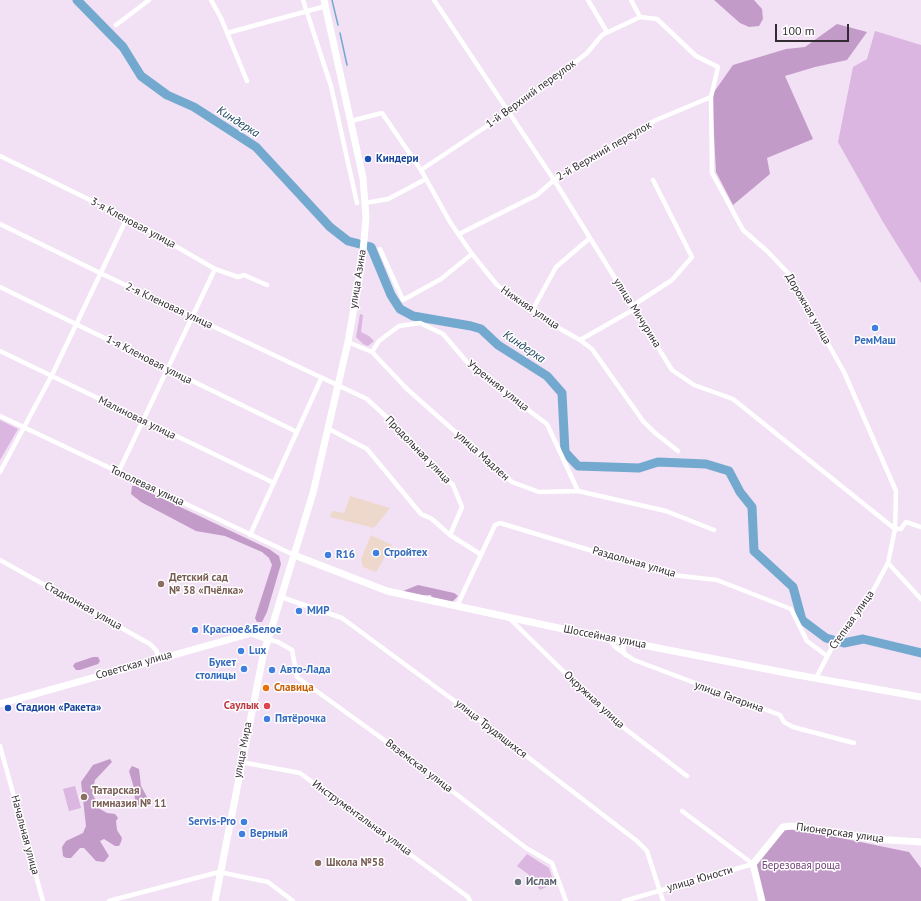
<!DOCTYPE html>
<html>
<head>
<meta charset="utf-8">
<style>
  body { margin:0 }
  #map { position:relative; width:921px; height:901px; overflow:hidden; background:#f2e0f4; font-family:"PT Sans",sans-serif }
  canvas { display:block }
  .scale { position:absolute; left:775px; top:24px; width:74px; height:18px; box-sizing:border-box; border:2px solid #322b32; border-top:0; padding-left:5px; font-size:12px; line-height:14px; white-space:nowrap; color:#322b32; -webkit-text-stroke:3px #fff; paint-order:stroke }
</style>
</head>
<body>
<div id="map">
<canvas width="921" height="901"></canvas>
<div class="scale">100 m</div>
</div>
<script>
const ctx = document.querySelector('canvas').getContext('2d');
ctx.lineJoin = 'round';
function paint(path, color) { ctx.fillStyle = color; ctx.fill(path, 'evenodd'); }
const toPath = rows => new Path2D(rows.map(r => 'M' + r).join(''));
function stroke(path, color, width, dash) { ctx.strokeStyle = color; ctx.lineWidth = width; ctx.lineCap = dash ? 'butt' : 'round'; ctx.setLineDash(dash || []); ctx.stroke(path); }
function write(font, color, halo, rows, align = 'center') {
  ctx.font = font + ' "PT Sans",sans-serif'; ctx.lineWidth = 3; ctx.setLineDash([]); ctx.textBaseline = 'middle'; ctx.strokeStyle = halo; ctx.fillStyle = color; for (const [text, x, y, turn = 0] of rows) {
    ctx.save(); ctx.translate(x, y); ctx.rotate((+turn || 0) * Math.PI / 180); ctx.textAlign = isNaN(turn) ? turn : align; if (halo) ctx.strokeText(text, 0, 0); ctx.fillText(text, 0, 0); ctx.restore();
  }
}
const commercial = toPath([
  [350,496,390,508,374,528,330,517,332,511,344,513],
  [371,535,392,545,376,572,363,567,361,559]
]);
const green = toPath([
  [875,31,921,45,921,283,883,222,838,142,853,67,867,59],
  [360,314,363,315,361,332,369,336,374,341,368,346,363,344,356,337],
  [0,420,18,429,0,460],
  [75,786,81,808,69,811,63,789],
  [527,854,549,868,554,883,540,890,528,874,517,866]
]);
const forest = toPath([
  [714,0,754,0,762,9,763,19,759,26,749,27,740,23],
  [837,24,867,32,847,60,815,67,785,76,813,139,767,158,770,174,733,205,716,172,712,96,714,92,733,65,786,49,805,47],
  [132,486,136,486,269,549,279,556,281,564,267,612,262,622,257,622,255,618,272,565,269,558,262,552,225,536,196,531,141,502,131,494],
  [418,585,454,593,458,596,451,603,432,598,431,595,418,596,403,591],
  [93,657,98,657,100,661,98,664,80,670,76,670,73,666,75,663],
  [110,759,112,762,95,780,92,793,100,809,107,813,115,814,118,818,116,821,117,830,122,838,121,842,119,846,115,846,104,839,100,841,109,856,104,862,96,861,84,848,80,848,71,858,66,858,63,856,62,847,66,841,83,833,86,826,81,782,93,765],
  [132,766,139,769,141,786,147,797,145,805,137,805,135,801,134,788,129,771],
  [787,827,909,852,921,868,921,901,765,901,755,866]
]);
const stream = toPath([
  [332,0,338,25],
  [340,33,347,65]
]);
const river = toPath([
  [77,0,123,47,141,76,167,95,194,107,256,147,330,227,348,241,371,247,391,295,400,309,413,316,471,326,481,329,498,345,547,376,562,393,565,452,578,466,639,468,658,462,706,464,729,471,740,492,752,507,754,551,793,587,802,620,826,638,844,643,863,639,921,653]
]);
const street = toPath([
  [211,0,221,18,247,81],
  [303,0,331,86,357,203],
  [434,0,554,180,672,370,694,385,733,399,895,529,901,529,906,522,921,527],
  [588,0,607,32],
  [631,0,640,17,657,19,696,56,718,67,711,97,712,173,743,230,767,251,788,273,844,372,896,491,895,529,888,563,868,600,837,638,816,678],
  [116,25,149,0],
  [227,33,326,6],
  [351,121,382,113,421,170,450,222,472,254,497,285,548,322,580,340,592,349,643,421,654,432,678,451],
  [0,156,127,218,215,269,238,277,244,275,267,285],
  [421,170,508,112,549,83,587,53,602,35,640,17],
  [365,203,388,199,426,179],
  [0,224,100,273,367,399,407,436,431,465,453,485,462,507,450,535],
  [459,234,537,195,554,180,656,120,711,97],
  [380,249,403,300,441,279,472,254],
  [0,287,297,432],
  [532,311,556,267,590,238],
  [580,340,631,311,632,306,672,280,692,257,653,180],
  [348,342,372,352,407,389,512,482,539,492,578,491,666,511,714,530],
  [0,351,274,483],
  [372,352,379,341,399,326,420,323,443,334,472,368,547,424,578,491],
  [0,416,294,555],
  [329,429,367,449,421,514,432,519,450,535,480,554],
  [0,472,52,375,127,218],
  [118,473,215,269],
  [250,535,321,379],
  [0,560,150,644,156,650,159,658],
  [888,563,921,599],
  [281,597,342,618,460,705,637,841,647,851,663,901],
  [457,606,495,525,500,523,672,575,717,580,791,609,807,641,827,656],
  [509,618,611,718,687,776],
  [267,639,278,642,292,650,297,677,416,763,526,848,552,863,566,901],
  [609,639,615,647,634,660,780,715,784,722,793,727,854,743],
  [625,655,623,648,626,641],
  [0,746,43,901],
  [241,762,300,773,468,897,470,901],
  [682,811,753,864],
  [109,901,219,872,268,882,293,901],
  [624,901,753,864]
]);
const secondary = toPath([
  [294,555,387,591,591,635,792,674,921,697],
  [0,704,252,633,267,639],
  [762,901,753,864,783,827,792,826,874,839,921,842]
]);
const primary = toPath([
  [215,901,263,656,313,493,348,342,362,262,366,218,363,178,324,0]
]);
const markers = [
  [368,159,4,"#1a4fb4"],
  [875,328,4,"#3f7fe0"],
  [376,553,4,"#3f7fe0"],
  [328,555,4,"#3f7fe0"],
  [161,584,4,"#8d6e63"],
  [299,611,4,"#3f7fe0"],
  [195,630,4,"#3f7fe0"],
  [241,651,4,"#3f7fe0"],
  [244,669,4,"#3f7fe0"],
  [272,670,4,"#3f7fe0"],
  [266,688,4,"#e8710a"],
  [267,706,4,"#e0444e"],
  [8,708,4,"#1a4fb4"],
  [267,719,4,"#3f7fe0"],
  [84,797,4,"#8d6e63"],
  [244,822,4,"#3f7fe0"],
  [242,834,4,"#3f7fe0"],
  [318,863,4,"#8d6e63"],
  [518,882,4,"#6b7280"]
];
const streetNames = [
  ["1-й Верхний переулок",531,94,-36],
  ["2-й Верхний переулок",604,151,-30],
  ["3-я Кленовая улица",133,223,28],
  ["улица Азина",358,279,-81],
  ["2-я Кленовая улица",169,306,25],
  ["Нижняя улица",530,308,34],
  ["Дорожная улица",808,309,60],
  ["улица Мичурина",637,313,58],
  ["1-я Кленовая улица",149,360,27],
  ["Утренняя улица",498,386,38],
  ["Малиновая улица",137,418,26],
  ["Продольная улица",418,450,46],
  ["улица Мадлен",482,456,42],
  ["Тополевая улица",147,486,25],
  ["Раздольная улица",634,562,16],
  ["Стадионная улица",83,606,29],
  ["Степная улица",852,620,-55],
  ["Шоссейная улица",605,637,11],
  ["Советская улица",134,665,-16],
  ["улица Гагарина",729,697,20],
  ["Окружная улица",594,700,43],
  ["улица Трудящихся",491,729,38],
  ["улица Мира",243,750,-79],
  ["Вяземская улица",419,766,37],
  ["Инструментальная улица",362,818,36],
  ["Пионерская улица",840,833,8],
  ["Начальная улица",25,835,75],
  ["улица Юности",700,879,-16]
];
const transitNames = [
  ["Киндери",376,159],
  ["Стадион «Ракета»",16,708]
];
const shopNames = [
  ["РемМаш",875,341,"center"],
  ["Стройтех",384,553],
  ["R16",336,555],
  ["МИР",307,611],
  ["Красное&Белое",203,630],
  ["Lux",249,651],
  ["Букет",236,663,"right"],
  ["столицы",236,676,"right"],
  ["Авто-Лада",280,670],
  ["Пятёрочка",275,719],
  ["Servis-Pro",236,822,"right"],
  ["Верный",250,834]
];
const educationNames = [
  ["Детский сад",169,578],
  ["№ 38 «Пчёлка»",169,591],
  ["Татарская",92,791],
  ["гимназия № 11",92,804],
  ["Школа №58",326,863]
];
const foodNames = [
  ["Славица",274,688]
];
const healthNames = [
  ["Саулык",259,706]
];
const parkNames = [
  ["Березовая роща",801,866]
];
const worshipNames = [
  ["Ислам",526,882]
];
const waterNames = [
  ["Киндерка",238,122,32],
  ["Киндерка",524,347,34]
];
paint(commercial, '#eed8cc');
paint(green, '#dbb6e0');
paint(forest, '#c39bc8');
stroke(stream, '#74a9cf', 1.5);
stroke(river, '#74a9cf', 9);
stroke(street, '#fff', 4.5);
stroke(secondary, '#fff', 7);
stroke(primary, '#fff', 7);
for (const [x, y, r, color] of markers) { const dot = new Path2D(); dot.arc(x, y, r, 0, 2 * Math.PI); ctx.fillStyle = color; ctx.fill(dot); stroke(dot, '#fff', 1.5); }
write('11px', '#322b32', '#fff', streetNames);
write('bold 11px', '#164399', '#fff', transitNames, 'left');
write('bold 11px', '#366cbe', '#fff', shopNames, 'left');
write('bold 11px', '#785e54', '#fff', educationNames, 'left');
write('bold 11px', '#c56008', '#fff', foodNames, 'left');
write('bold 11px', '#be3a42', '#fff', healthNames, 'right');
write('11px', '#74417b', '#fff', parkNames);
write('bold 11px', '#5b616d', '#fff', worshipNames, 'left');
write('italic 12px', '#143e59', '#fff', waterNames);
</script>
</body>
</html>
